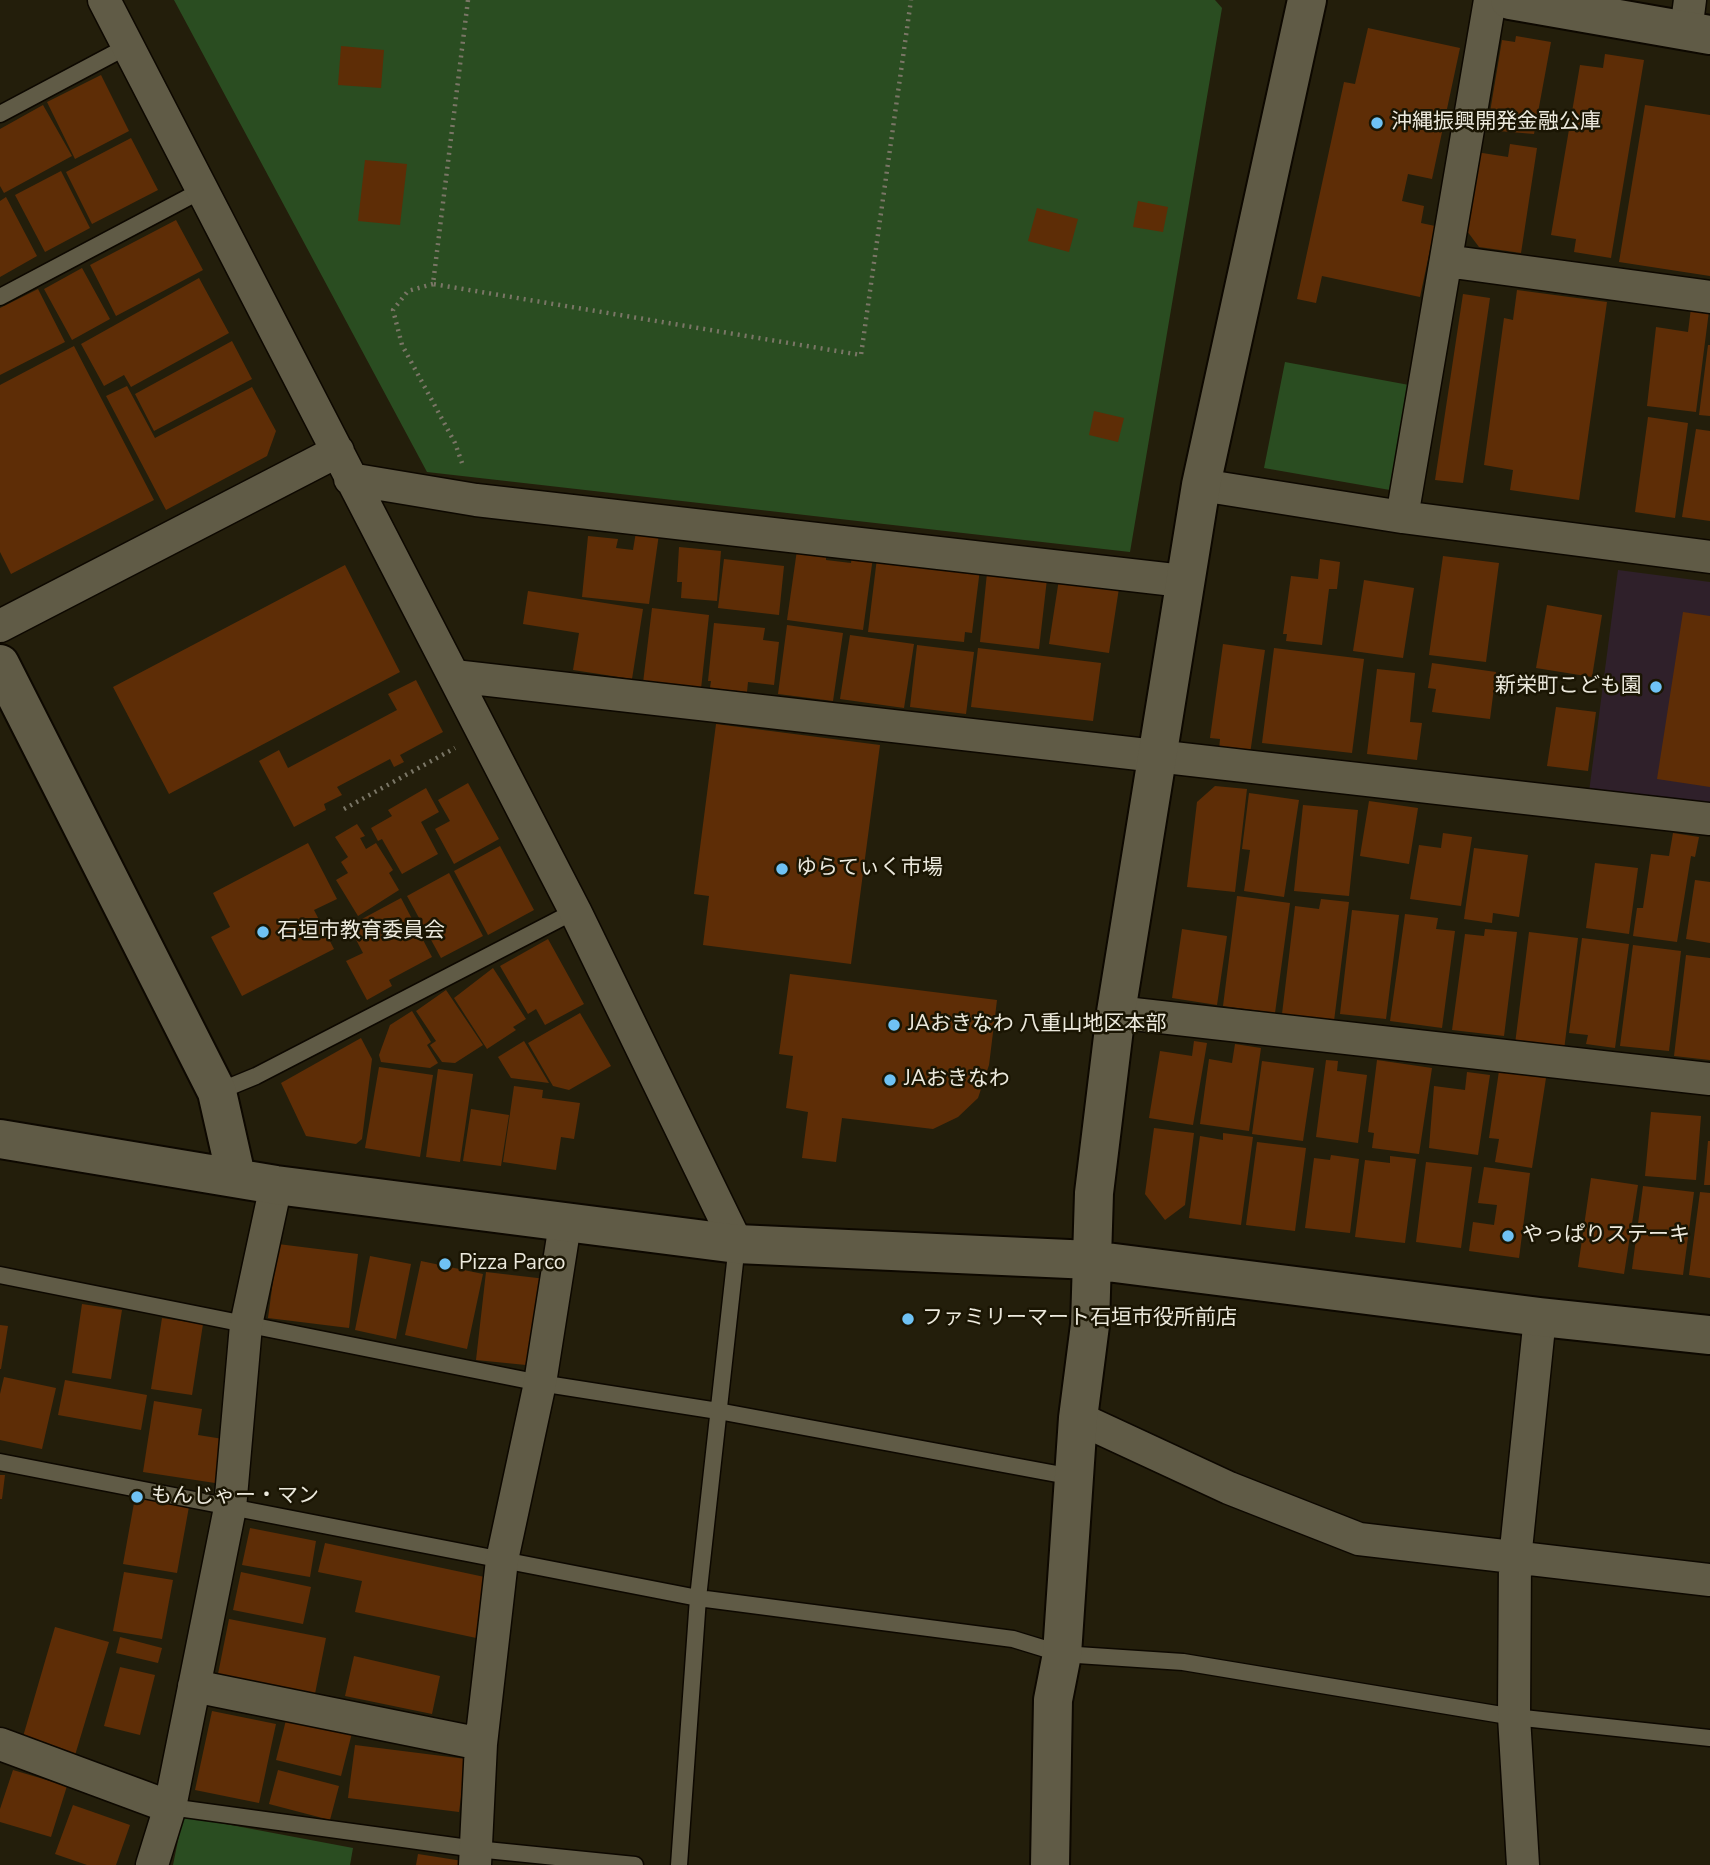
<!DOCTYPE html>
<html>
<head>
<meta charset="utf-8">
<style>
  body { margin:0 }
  canvas { display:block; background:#231e0b }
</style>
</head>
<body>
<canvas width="1710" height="1865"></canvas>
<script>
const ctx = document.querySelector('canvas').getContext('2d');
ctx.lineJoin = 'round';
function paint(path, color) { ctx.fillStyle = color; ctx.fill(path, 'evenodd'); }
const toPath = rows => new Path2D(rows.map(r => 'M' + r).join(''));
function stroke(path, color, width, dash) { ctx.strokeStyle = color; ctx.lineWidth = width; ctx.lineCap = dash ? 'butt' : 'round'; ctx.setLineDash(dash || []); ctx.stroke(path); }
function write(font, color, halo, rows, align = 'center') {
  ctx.font = font + ' "Nunito Sans","Noto Sans JP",sans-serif'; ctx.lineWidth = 5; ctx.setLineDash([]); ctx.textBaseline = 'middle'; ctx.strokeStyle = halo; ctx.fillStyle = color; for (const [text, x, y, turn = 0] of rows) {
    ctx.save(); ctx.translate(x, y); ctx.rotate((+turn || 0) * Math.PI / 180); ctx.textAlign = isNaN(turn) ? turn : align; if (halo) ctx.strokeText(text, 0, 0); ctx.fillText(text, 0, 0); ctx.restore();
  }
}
const education = toPath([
  [1618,570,1710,582,1710,807,1589,792]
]);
const green = toPath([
  [174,0,1215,0,1222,8,1130,552,427,472],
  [1285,362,1409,385,1390,490,1264,468],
  [183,1816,353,1848,350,1865,173,1865]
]);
const building = toPath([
  [1368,28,1460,48,1432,179,1408,174,1402,201,1424,206,1421,223,1435,226,1420,297,1322,276,1316,303,1297,299,1344,82,1355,84],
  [1516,36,1551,42,1534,134,1487,130,1502,40,1515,42],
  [341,46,384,50,381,88,338,85],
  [1605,54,1644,60,1611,258,1574,252,1576,239,1551,235,1580,65,1603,68],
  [101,75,129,131,75,159,47,102],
  [43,105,72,156,4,193,0,186,0,129],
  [1645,105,1710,115,1710,276,1619,262],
  [131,138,158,190,92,224,66,172],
  [1510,144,1537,148,1521,253,1479,247,1464,227,1476,152,1508,157],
  [365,160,407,164,400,225,358,221],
  [61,171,90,228,45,252,15,195],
  [6,197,37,256,0,277,0,201],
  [1138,201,1168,207,1163,232,1133,227],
  [1037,208,1078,219,1069,252,1028,241],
  [176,220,203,270,116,316,90,265],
  [82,268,110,319,72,340,44,289],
  [199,278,229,333,131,387,124,375,104,386,81,344],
  [38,289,65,342,0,375,0,308],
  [1517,290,1607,302,1579,500,1510,490,1513,470,1484,465,1504,318,1513,320],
  [1463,294,1490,298,1463,483,1435,480],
  [1691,308,1709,311,1696,412,1647,406,1656,327,1688,332],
  [232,341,252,379,154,431,135,394],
  [1708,345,1710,345,1710,416,1699,415],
  [74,346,154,500,11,574,0,552,0,385],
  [127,386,155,438,252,387,276,431,267,456,166,510,106,396],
  [1094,411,1124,418,1118,442,1089,435],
  [1648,417,1688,423,1675,518,1635,512],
  [1696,429,1710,431,1710,521,1682,517],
  [636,532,659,534,649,604,582,597,588,536,618,539,616,548,633,550],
  [679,547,721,551,717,601,681,598,682,582,677,582],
  [797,550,826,554,826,560,851,563,852,555,873,557,863,630,787,620],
  [1443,556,1499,563,1486,662,1429,655],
  [877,558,980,569,972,633,965,632,964,642,868,632],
  [724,559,784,566,779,615,718,608],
  [1320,559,1340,562,1337,589,1329,589,1322,645,1286,641,1287,634,1283,634,1291,576,1318,579],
  [345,565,400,672,169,794,113,687],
  [987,573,1047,579,1039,649,980,642],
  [1059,579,1119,588,1109,653,1049,644],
  [1364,580,1414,588,1403,658,1353,651],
  [528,591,643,609,632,679,573,670,579,633,523,624],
  [1547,605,1602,615,1592,677,1536,668],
  [652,608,709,615,701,689,643,683],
  [1683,612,1710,616,1710,787,1657,779],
  [714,623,765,628,763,640,779,642,774,685,748,682,747,692,710,688,711,681,708,681],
  [787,625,843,633,833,701,778,694],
  [850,635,914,644,904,708,840,699],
  [1223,644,1265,650,1250,754,1219,750,1220,739,1210,738],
  [917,645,974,652,966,714,910,707],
  [978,648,1101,663,1093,721,971,707],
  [1274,648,1364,659,1352,753,1262,743],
  [1432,663,1496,672,1490,719,1432,712,1436,689,1428,688],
  [1377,669,1415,673,1410,722,1422,723,1417,760,1367,754],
  [416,680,443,732,400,755,404,762,394,767,390,759,337,787,342,795,324,804,326,810,294,827,259,761,279,750,288,768,397,710,388,694],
  [1556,707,1596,712,1588,771,1547,766],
  [716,724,880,745,851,964,703,945,709,896,694,894],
  [468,783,499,839,454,864,435,829,450,821,438,800],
  [1215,786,1247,789,1235,892,1187,887,1197,802],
  [426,788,439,812,421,822,438,854,402,874,382,839,378,841,371,828,392,816,388,810],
  [1249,793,1299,800,1284,897,1244,891,1250,850,1242,849],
  [1369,801,1418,808,1409,864,1360,856],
  [1303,805,1358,810,1349,896,1294,891],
  [357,824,365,836,360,838,366,849,376,843,393,870,389,873,399,890,358,916,336,880,348,873,341,862,348,857,335,837],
  [1443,833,1472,837,1461,906,1410,899,1419,845,1441,848],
  [1673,833,1699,837,1695,857,1691,856,1677,942,1633,936,1637,908,1643,908,1651,854,1669,856],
  [308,843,337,899,314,910,334,949,242,996,211,937,230,927,213,893],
  [500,846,534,910,488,935,454,871],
  [1474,848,1528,855,1519,917,1493,913,1492,923,1464,919],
  [1595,863,1638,868,1629,934,1586,928],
  [449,873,483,936,441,958,407,896],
  [1695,880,1710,882,1710,943,1686,939],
  [1237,896,1290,903,1275,1013,1223,1006],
  [401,898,432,957,389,980,392,986,367,1000,346,961,363,953,349,926],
  [1321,899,1349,902,1334,1021,1282,1014,1295,906,1319,909],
  [1352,910,1399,915,1386,1019,1340,1014],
  [1405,914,1438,918,1436,929,1455,931,1442,1028,1390,1021],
  [1182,929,1227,936,1217,1005,1172,998],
  [1485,929,1517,932,1504,1036,1452,1030,1465,934,1484,936],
  [1529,932,1578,938,1564,1050,1515,1044],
  [1582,938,1629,944,1615,1048,1586,1044,1588,1035,1569,1033],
  [548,939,584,1004,545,1025,536,1009,528,1014,500,966],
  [1633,945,1681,951,1669,1051,1620,1046],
  [1686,955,1710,958,1710,1060,1674,1056],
  [493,968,526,1019,513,1027,516,1030,487,1049,454,998],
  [790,974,997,1000,989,1065,978,1098,958,1117,933,1129,842,1118,836,1162,802,1158,808,1112,786,1108,793,1056,779,1054],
  [446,990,483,1045,455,1063,442,1062,430,1045,436,1041,416,1011],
  [412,1011,431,1042,427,1045,438,1063,430,1068,381,1062,379,1055,390,1025],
  [580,1013,611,1066,569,1090,553,1086,528,1043],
  [361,1038,372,1059,362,1139,356,1144,306,1136,281,1083],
  [524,1041,549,1083,511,1078,498,1057],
  [1194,1041,1207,1043,1193,1125,1149,1118,1160,1051,1192,1056],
  [1235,1044,1261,1048,1249,1131,1200,1124,1209,1059,1232,1063],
  [1326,1060,1338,1061,1337,1071,1367,1075,1358,1143,1316,1137],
  [1377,1060,1432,1068,1419,1154,1372,1148,1374,1133,1368,1132],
  [1262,1061,1314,1068,1303,1141,1252,1134],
  [379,1067,433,1075,420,1157,365,1148],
  [438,1069,473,1074,460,1162,426,1157],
  [1499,1071,1546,1078,1532,1168,1495,1162,1499,1139,1489,1138],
  [1467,1072,1490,1075,1478,1155,1429,1148,1434,1086,1465,1090],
  [514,1086,543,1090,542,1098,580,1103,574,1139,561,1137,556,1170,503,1162],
  [471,1109,509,1115,501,1166,463,1161],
  [1651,1112,1701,1116,1696,1180,1645,1176],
  [1154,1128,1194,1133,1185,1205,1165,1220,1145,1194],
  [1223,1133,1253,1137,1241,1225,1189,1218,1200,1136,1223,1140],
  [1708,1141,1710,1141,1710,1185,1704,1185],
  [1257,1142,1306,1148,1295,1231,1246,1225],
  [1331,1155,1359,1159,1350,1233,1305,1228,1314,1158,1330,1160],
  [1390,1156,1416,1159,1405,1243,1355,1237,1365,1160,1390,1163],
  [1426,1162,1472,1167,1461,1248,1416,1242],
  [1484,1167,1530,1173,1519,1258,1469,1251,1473,1222,1494,1225,1497,1205,1478,1203],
  [1591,1178,1638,1185,1624,1274,1578,1267],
  [1643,1186,1694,1192,1683,1275,1632,1269],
  [1700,1192,1710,1193,1710,1278,1689,1275],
  [278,1244,358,1254,349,1328,268,1318],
  [370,1256,411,1264,396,1339,355,1330],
  [421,1261,483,1274,467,1349,405,1335],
  [486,1272,546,1279,536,1366,476,1360],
  [82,1304,122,1310,111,1379,72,1373],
  [162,1318,203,1324,192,1395,151,1389],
  [0,1325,8,1326,1,1369,0,1369],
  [4,1377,56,1388,42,1449,0,1440,0,1394],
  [65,1380,147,1395,141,1430,58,1415],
  [154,1401,202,1409,198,1435,223,1439,215,1483,143,1472],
  [0,1475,5,1475,2,1499,0,1499],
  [136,1492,190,1501,177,1573,123,1564],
  [250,1528,316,1541,310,1577,242,1565],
  [325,1543,494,1579,481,1639,355,1612,362,1581,318,1572],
  [124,1572,173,1580,162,1639,113,1631],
  [241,1572,311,1587,303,1624,233,1610],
  [229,1619,326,1638,314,1699,217,1679],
  [55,1627,109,1642,73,1762,20,1747],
  [120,1637,162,1648,158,1663,116,1653],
  [354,1656,440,1676,432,1714,345,1696],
  [120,1667,155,1675,140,1735,104,1726],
  [212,1711,276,1724,259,1803,195,1790],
  [287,1716,352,1733,341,1776,276,1760],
  [355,1745,466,1759,459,1812,348,1798],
  [13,1770,67,1786,51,1837,0,1822,0,1809],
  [278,1770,339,1786,330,1820,269,1804],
  [73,1805,130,1825,116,1865,87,1865,55,1854],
  [418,1854,469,1862,469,1865,416,1865]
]);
const path = toPath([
  [468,0,433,284,861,355,911,0],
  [433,284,408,291,393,310,402,345,455,443,462,463],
  [344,809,455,748]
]);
const service = toPath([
  [0,114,128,46],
  [0,297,204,189],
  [217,1092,256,1076,575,911],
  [0,1275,540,1383,718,1411,1073,1477],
  [0,1462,698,1598,1013,1639,1062,1654,1183,1662,1514,1717,1710,1738],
  [170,1807,476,1849,635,1865],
  [679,1865,698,1598,737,1244]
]);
const minor = toPath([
  [104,0,575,911,737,1244],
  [1686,31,1690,0],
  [1446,261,1710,297],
  [350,479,476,500,1183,581],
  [1201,485,1402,517,1710,557],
  [1402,517,1490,0],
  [0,626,338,451],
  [454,676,1710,819],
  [1116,1012,1710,1079],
  [1078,1418,1229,1488,1359,1539,1710,1580],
  [194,1686,481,1744],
  [0,1744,170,1807],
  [152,1865,170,1807,230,1508,246,1325,276,1185],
  [475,1865,481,1744,502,1560,540,1383,565,1224],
  [1523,1865,1514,1717,1515,1559,1540,1317]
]);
const tertiary = toPath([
  [1510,0,1710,35],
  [0,664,217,1092,236,1176],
  [0,1139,276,1185,737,1244,1091,1260,1540,1317,1710,1335],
  [1050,1865,1053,1700,1062,1654,1078,1418,1090,1325,1094,1193,1116,1012,1201,485,1307,0]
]);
const markers = [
  [1377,123,7,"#6fc2f4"],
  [1656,687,7,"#6fc2f4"],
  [782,869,7,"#6fc2f4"],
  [263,932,7,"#6fc2f4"],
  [894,1025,7,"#6fc2f4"],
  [890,1080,7,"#6fc2f4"],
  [1508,1236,7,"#6fc2f4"],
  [445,1264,7,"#6fc2f4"],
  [908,1319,7,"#6fc2f4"],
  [137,1497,7,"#6fc2f4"]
];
const poiNames = [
  ["沖縄振興開発金融公庫",1391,123],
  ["新栄町こども園",1642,687,"right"],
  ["ゆらてぃく市場",796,869],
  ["石垣市教育委員会",277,932],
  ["JAおきなわ 八重山地区本部",908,1025],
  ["JAおきなわ",904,1080],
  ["やっぱりステーキ",1522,1236],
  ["Pizza Parco",459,1264],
  ["ファミリーマート石垣市役所前店",922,1319],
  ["もんじゃー・マン",151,1497]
];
paint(education, '#2f202a');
paint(green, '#2a4d21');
paint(building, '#5e2d06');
stroke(service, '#0d0800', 19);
stroke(minor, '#0d0800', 35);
stroke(tertiary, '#0d0800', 42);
stroke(path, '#7a7666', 4.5, [2, 5]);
stroke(service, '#605b46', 16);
stroke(minor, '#605b46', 32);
stroke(tertiary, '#605b46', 38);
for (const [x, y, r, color] of markers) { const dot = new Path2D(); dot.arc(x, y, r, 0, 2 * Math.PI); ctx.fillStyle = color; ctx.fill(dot); stroke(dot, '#1a1503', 2.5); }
write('21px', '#ece9dd', '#1a1503', poiNames, 'left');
</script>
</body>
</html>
